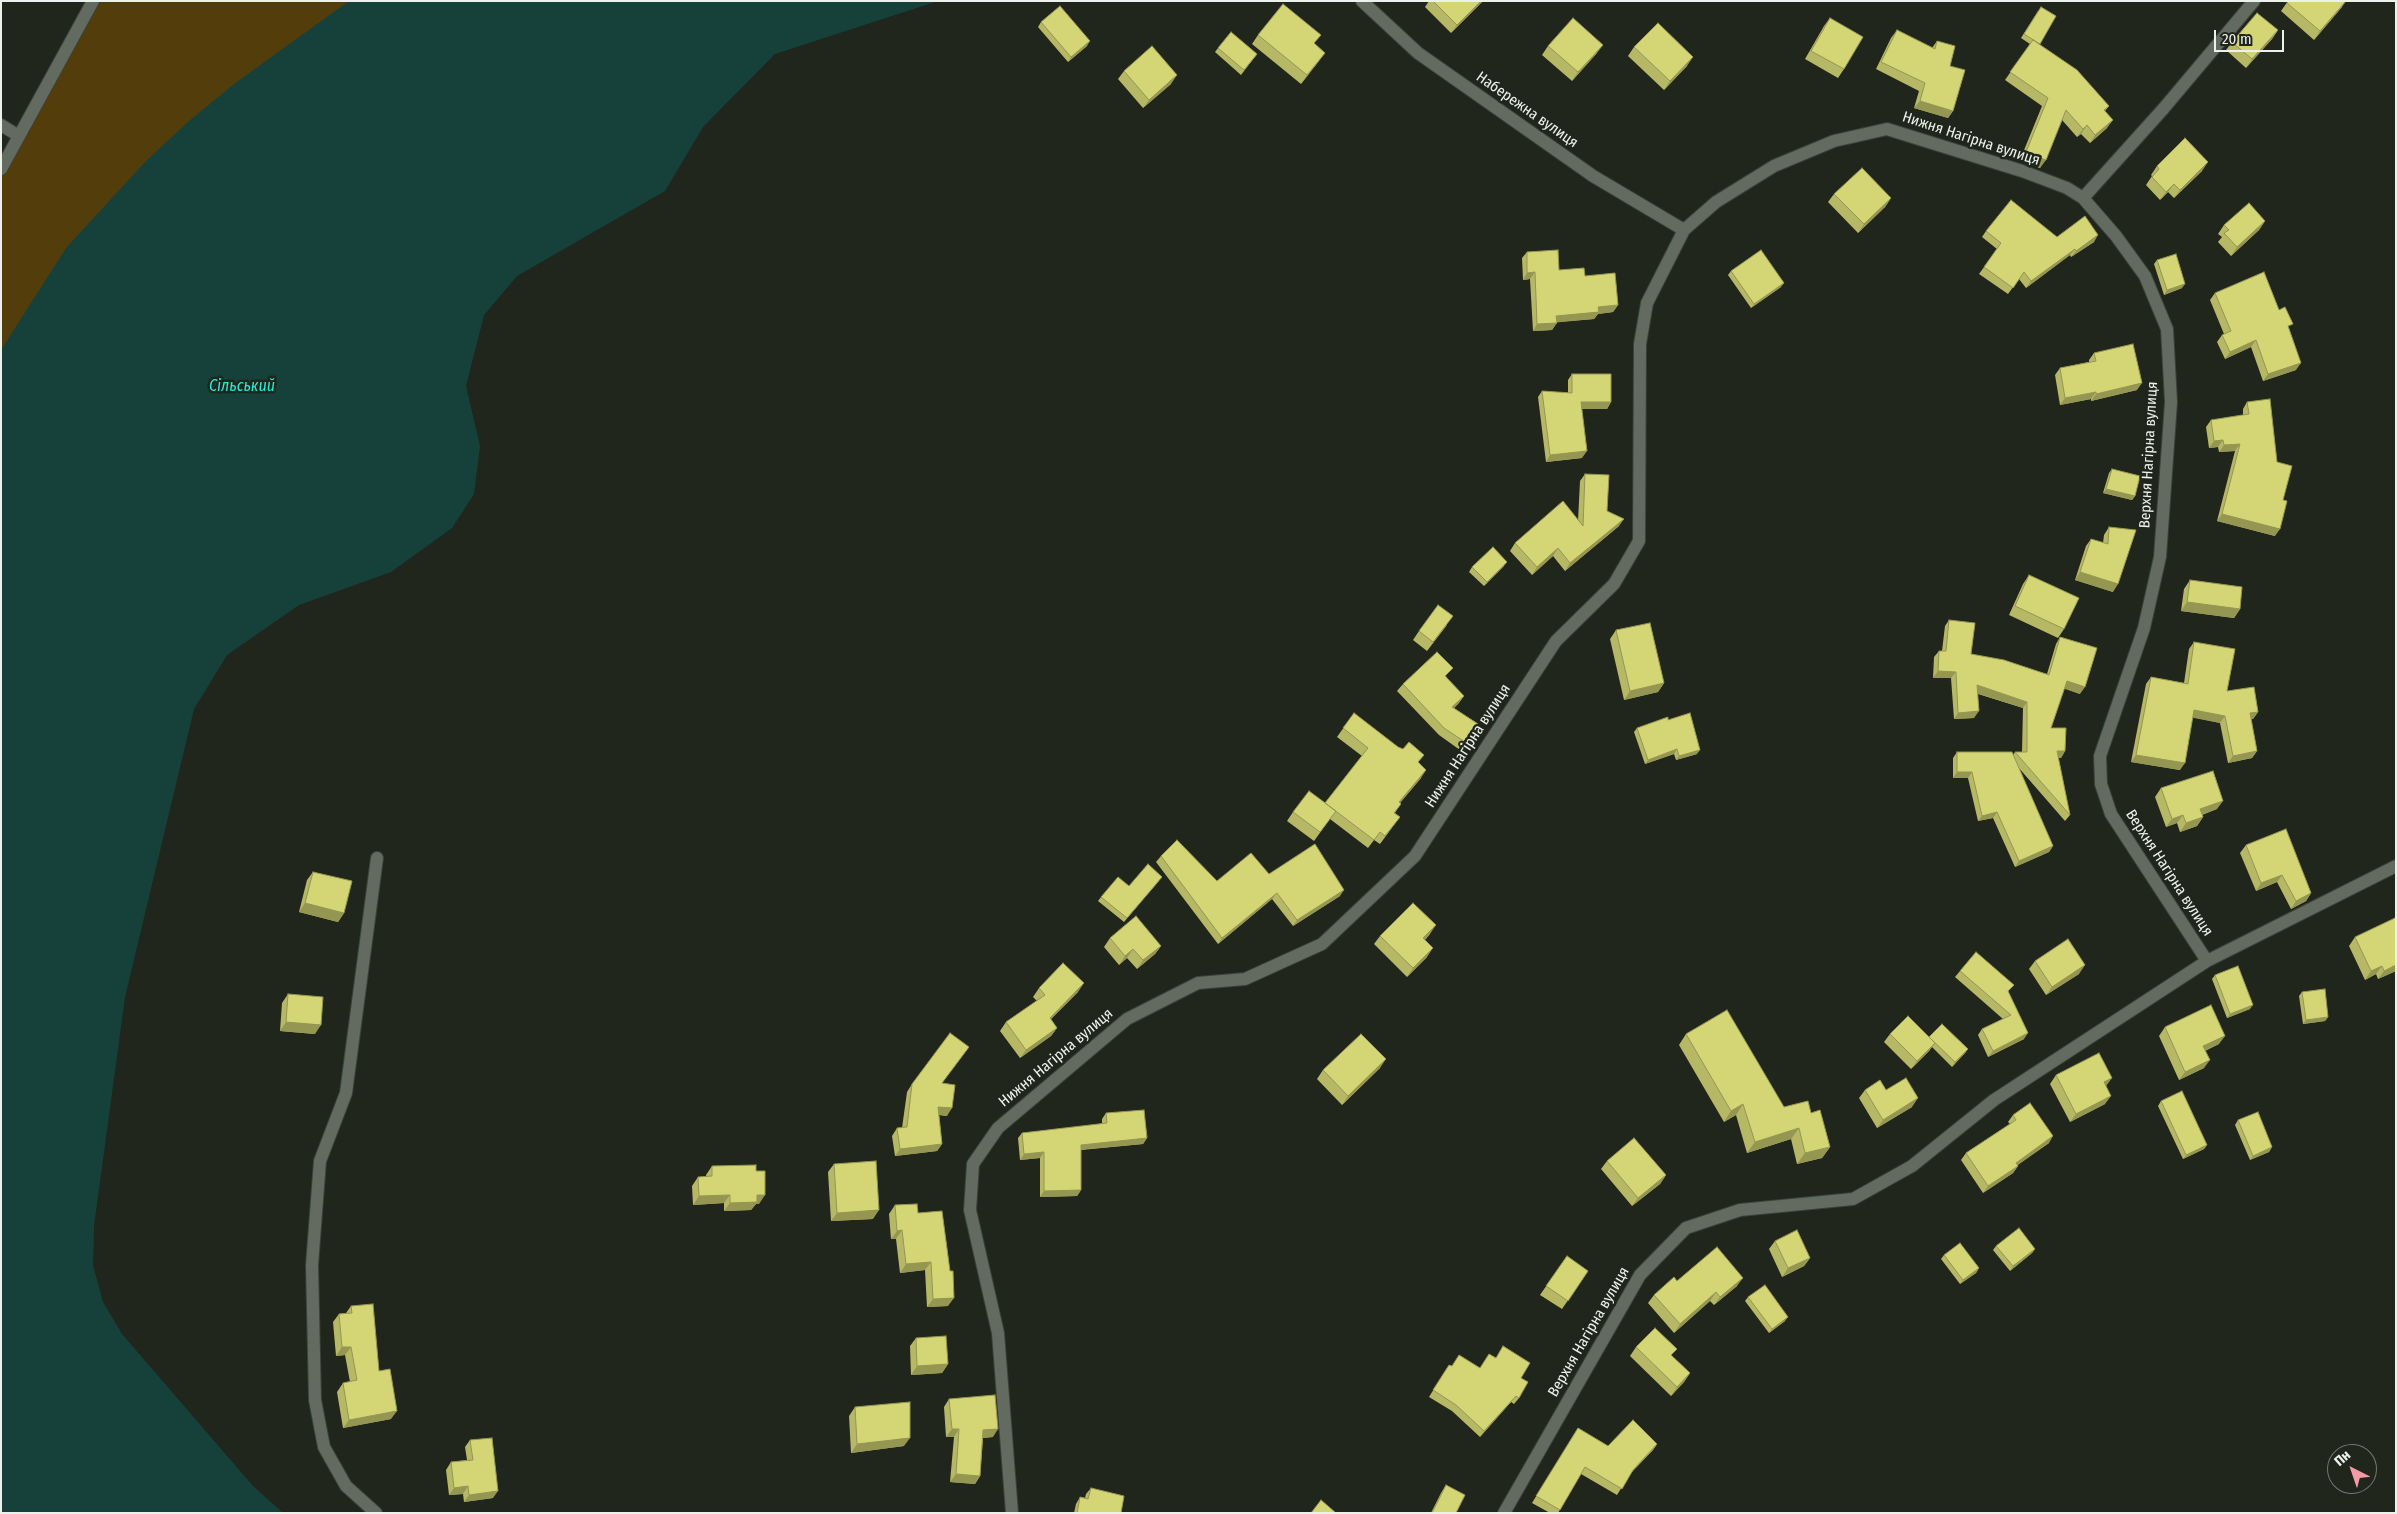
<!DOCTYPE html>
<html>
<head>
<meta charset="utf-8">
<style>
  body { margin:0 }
  #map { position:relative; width:2397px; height:1514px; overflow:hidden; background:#20261c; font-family:"Fira Sans Condensed",sans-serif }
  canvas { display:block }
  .frame { position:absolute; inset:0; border:2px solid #edf1eb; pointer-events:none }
  .north { position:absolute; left:2327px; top:1444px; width:50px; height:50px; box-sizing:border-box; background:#20261c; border:1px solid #72776f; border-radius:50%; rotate:319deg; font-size:14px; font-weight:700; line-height:20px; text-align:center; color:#edf1eb }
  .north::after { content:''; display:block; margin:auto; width:18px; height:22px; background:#f39aa7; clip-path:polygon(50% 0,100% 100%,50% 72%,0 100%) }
  .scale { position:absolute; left:2214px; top:30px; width:70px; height:22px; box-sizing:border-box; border:2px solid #edf1eb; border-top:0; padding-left:6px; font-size:15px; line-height:18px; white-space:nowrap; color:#edf1eb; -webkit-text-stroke:4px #20261c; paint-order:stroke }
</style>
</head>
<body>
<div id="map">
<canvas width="2397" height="1514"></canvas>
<div class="frame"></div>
<div class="north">Пн</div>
<div class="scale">20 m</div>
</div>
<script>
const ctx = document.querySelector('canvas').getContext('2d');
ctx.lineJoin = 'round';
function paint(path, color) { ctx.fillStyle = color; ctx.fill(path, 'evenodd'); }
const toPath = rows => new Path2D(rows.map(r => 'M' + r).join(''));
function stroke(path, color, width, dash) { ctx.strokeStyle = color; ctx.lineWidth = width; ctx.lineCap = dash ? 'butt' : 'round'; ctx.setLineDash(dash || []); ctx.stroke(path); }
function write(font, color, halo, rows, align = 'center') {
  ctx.font = font + ' "Fira Sans Condensed",sans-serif'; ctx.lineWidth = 5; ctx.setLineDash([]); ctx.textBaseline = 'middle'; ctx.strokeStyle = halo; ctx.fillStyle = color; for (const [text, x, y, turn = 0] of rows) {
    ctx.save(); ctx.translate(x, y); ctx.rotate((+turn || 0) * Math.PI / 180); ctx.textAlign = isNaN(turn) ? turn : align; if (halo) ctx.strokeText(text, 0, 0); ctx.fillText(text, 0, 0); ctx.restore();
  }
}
const green = toPath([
  [93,1,442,1,1,384,1,169]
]);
const water = toPath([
  [349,1,938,1,775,54,703,127,665,191,517,276,484,315,466,386,480,446,474,494,452,528,391,572,299,605,227,655,194,709,125,997,94,1226,93,1265,103,1302,122,1334,253,1486,283,1513,1,1513,1,350,66,248,146,161,189,121,234,84]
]);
const street = toPath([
  [1362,1,1418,53,1593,176,1684,230],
  [1,125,19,136],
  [2083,198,2164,108,2254,1],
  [376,1513,346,1486,324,1447,315,1400,312,1265,320,1161,346,1093,377,858],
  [1012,1513,998,1333,970,1210,973,1164,998,1128,1127,1019,1198,983,1245,979,1322,944,1415,856,1556,641,1614,584,1639,541,1640,344,1647,303,1684,230,1716,202,1774,166,1834,141,1887,129,2022,171,2067,188,2083,198,2116,236,2145,276,2167,329,2171,402,2160,557,2144,628,2100,756,2101,784,2111,814,2207,961],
  [1504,1513,1640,1275,1686,1228,1740,1210,1853,1199,1912,1166,1994,1100,2207,961,2396,866]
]);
const secondary = toPath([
  [1,169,93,1]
]);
const wall = toPath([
  [1429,1,1483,1,1451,33,1425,7],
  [2288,1,2342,7,2314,40,2281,11],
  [2038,11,2039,44,2109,106,2105,111,2107,128,2090,143,2081,134,2077,137,2062,120,2040,168,2020,160,2042,106,2005,80,2030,44,2021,38],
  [1830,18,1844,69,1838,78,1805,59,1824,26],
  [1041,22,1087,46,1068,62,1038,27],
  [1897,30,1932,48,1937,41,1950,66,1953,111,1948,118,1914,108,1919,91,1876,69,1891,38],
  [2278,30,2272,39,2246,68,2226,50,2232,42],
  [1258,35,1314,44,1319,61,1301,84,1252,44],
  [1548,46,1597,53,1572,81,1542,55],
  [1634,47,1687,66,1664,90,1628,56],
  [1218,48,1257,54,1241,75,1215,52],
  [1124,71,1171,84,1143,108,1118,79],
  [2157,166,2202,171,2174,198,2168,192,2160,200,2146,185,2152,176,2151,175],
  [1834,194,1891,198,1885,207,1858,233,1828,202],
  [2265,221,2259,230,2231,256,2218,242,2222,237,2218,234,2224,225],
  [1986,231,2057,237,2094,242,2071,257,2070,255,2026,288,2019,279,2008,294,1979,274,1997,249,1982,237],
  [1527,252,1559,270,1585,276,1618,305,1613,312,1598,314,1594,319,1557,322,1552,330,1533,331,1530,279,1523,280,1522,258],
  [2157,260,2182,288,2164,295,2154,264],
  [1731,271,1781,287,1751,308,1728,275],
  [2215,293,2279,310,2289,329,2296,370,2263,381,2251,347,2225,359,2217,342,2222,335,2224,334,2210,300],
  [2094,353,2137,390,2091,401,2091,399,2060,405,2055,375,2060,368,2089,362,2089,360],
  [1572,374,1611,402,1607,409,1582,409,1582,458,1546,462,1538,397,1542,391,1568,393,1568,380],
  [2247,402,2275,536,2217,521,2235,451,2219,452,2218,447,2209,448,2206,427,2211,420,2243,415,2243,409],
  [2112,469,2135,496,2132,500,2103,493,2109,473],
  [1585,474,1607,511,1619,526,1565,571,1553,556,1532,575,1510,551,1515,543,1578,521,1580,481],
  [2109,527,2113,592,2075,580,2086,546,2091,539,2103,543,2104,535],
  [1504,566,1484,586,1469,572,1472,567],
  [2029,575,2064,629,2058,638,2009,615,2023,584],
  [2190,580,2240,609,2234,618,2181,611,2184,589],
  [1949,620,1971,654,2047,674,2056,644,2060,637,2080,694,2064,688,2051,728,2065,751,2061,758,2058,758,2070,815,2065,821,2018,767,2053,846,2049,852,2015,867,1993,818,1978,821,1968,778,1953,778,1953,758,1957,752,2013,755,2015,752,2022,752,2023,708,1978,694,1974,718,1954,719,1951,678,1933,678,1934,657,1939,651,1942,651,1945,626],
  [1447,625,1427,651,1413,640,1419,631],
  [1616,630,1664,683,1658,692,1624,700,1610,639],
  [2194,642,2227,691,2258,712,2253,719,2251,719,2257,751,2252,758,2228,763,2220,723,2192,717,2180,770,2131,762,2146,684,2151,677,2184,683,2189,649],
  [1447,676,1446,677,1464,696,1458,704,1454,708,1478,724,1460,750,1439,735,1397,691,1403,684],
  [1354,713,1419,763,1421,778,1400,803,1395,813,1400,817,1394,825,1380,844,1374,840,1368,848,1330,819,1314,841,1287,821,1293,812,1325,803,1362,756,1337,737],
  [1668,720,1697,754,1676,760,1674,754,1645,764,1634,732,1637,728],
  [2161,788,2217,809,2202,815,2203,817,2197,826,2180,832,2177,823,2166,827,2155,797],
  [2246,845,2311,893,2306,901,2291,909,2277,882,2256,891,2240,853],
  [1161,856,1217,881,1269,874,1340,896,1293,926,1272,899,1218,944,1156,862],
  [313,872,344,913,338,922,299,912,307,880],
  [1159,881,1124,922,1098,901,1101,897,1129,886],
  [1430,934,1425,940,1427,957,1407,977,1374,944,1380,936],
  [2355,937,2396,971,2378,979,2376,974,2365,980,2349,946],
  [1110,938,1161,946,1155,954,1137,969,1127,958,1119,965,1104,947],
  [2035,961,2079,974,2046,995,2029,969],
  [1960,971,2008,992,2024,1039,1988,1057,1978,1035,1982,1029,2003,1019,1955,977],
  [2215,975,2250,1009,2227,1018,2212,979],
  [1039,988,1078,992,1051,1019,1057,1028,1051,1036,1020,1058,1000,1031,1006,1022,1037,1001,1033,997],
  [2302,992,2328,1017,2325,1021,2303,1024,2299,996],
  [288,994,315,1034,280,1031,282,1003],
  [2165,1027,2219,1044,2205,1051,2204,1068,2179,1080,2159,1036],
  [1686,1034,1784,1107,1811,1113,1830,1147,1822,1158,1797,1164,1791,1139,1747,1153,1736,1115,1724,1122,1679,1045],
  [1890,1034,1929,1037,1968,1049,1965,1053,1952,1067,1932,1047,1929,1051,1911,1069,1884,1042],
  [1380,1068,1342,1105,1317,1079,1323,1070],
  [2056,1075,2106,1086,2105,1104,2070,1122,2050,1084],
  [942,1083,947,1116,939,1115,942,1144,937,1151,895,1156,892,1136,897,1128,902,1128,907,1092,912,1084],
  [1865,1090,1886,1090,1912,1107,1877,1128,1859,1098],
  [2161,1101,2207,1145,2204,1149,2183,1159,2158,1106],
  [1106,1113,1147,1138,1143,1144,1081,1150,1081,1190,1077,1196,1040,1197,1040,1158,1020,1160,1018,1138,1022,1133,1102,1124,1102,1119],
  [2013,1115,2049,1143,2017,1165,2018,1166,2013,1173,1983,1193,1961,1160,1966,1153,2010,1124,2008,1122],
  [2238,1120,2272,1147,2269,1152,2250,1160,2235,1125],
  [1607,1161,1666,1175,1660,1184,1632,1206,1601,1169],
  [834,1164,873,1219,831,1221,828,1172],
  [712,1166,756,1171,759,1204,756,1204,751,1210,724,1211,724,1203,693,1205,692,1186,698,1177,706,1177,706,1175],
  [895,1205,918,1213,950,1271,948,1306,927,1307,925,1270,900,1273,896,1239,891,1239,889,1214],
  [1775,1241,1810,1258,1804,1266,1782,1277,1769,1249],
  [1996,1246,2035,1249,2032,1253,2010,1271,1993,1250],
  [1944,1255,1979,1268,1976,1273,1960,1284,1941,1259],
  [1567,1256,1588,1271,1562,1309,1540,1295],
  [1677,1281,1737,1286,1714,1305,1710,1301,1674,1333,1648,1303,1654,1295],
  [1748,1297,1785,1321,1769,1333,1745,1301],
  [351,1306,379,1371,391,1419,343,1428,337,1392,343,1383,350,1382,345,1355,336,1356,333,1322,339,1314,346,1313],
  [916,1338,948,1364,942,1373,911,1375,910,1346],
  [1636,1347,1672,1356,1690,1373,1684,1382,1671,1396,1630,1356],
  [1451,1366,1480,1368,1521,1378,1519,1398,1514,1404,1511,1402,1480,1437,1452,1411,1429,1397,1445,1371],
  [949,1399,993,1437,983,1438,980,1476,975,1484,950,1482,954,1437,946,1437,944,1407],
  [855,1407,904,1446,851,1453,849,1416],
  [1578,1428,1608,1446,1657,1444,1653,1450,1630,1474,1617,1495,1581,1474,1558,1513,1550,1513,1532,1503],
  [470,1440,493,1498,464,1502,463,1494,449,1495,446,1470,451,1462,467,1460,465,1447],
  [1446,1485,1456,1513,1431,1513,1441,1493],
  [1091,1488,1121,1513,1074,1513,1076,1504,1080,1497,1085,1498,1086,1494]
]);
const shadedWall = toPath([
  [1481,1,1483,1,1451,33,1457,25],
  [2346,1,2342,7,2314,40,2320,31],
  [2278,30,2272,39,2246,68,2252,59],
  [1090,41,1087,46,1068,62,1071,57],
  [1603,45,1597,53,1572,81,1578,72],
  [1325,53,1319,61,1301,84,1307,75],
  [1693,57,1687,66,1664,90,1670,81],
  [1177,75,1171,84,1143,108,1149,100],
  [1920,101,1953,111,1948,118,1914,108],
  [2113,120,2107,128,2090,143,2095,135],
  [2087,125,2081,134,2077,137,2083,129],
  [2026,152,2046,160,2040,168,2020,160],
  [2208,162,2202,171,2174,198,2180,190],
  [2174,184,2168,192,2160,200,2166,192],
  [1891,198,1885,207,1858,233,1864,224],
  [2265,221,2259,230,2231,256,2237,247],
  [2098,235,2094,242,2071,257,2076,251],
  [2075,249,2070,255,2026,288,2031,281],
  [1535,272,1530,279,1523,280,1527,273],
  [1784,283,1781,287,1751,308,1754,304],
  [2185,284,2182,288,2164,295,2167,290],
  [1618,305,1613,312,1598,314,1594,319,1551,323,1556,316,1598,307],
  [1557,323,1552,330,1533,331,1537,324],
  [2256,340,2251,347,2225,359,2230,352],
  [2301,363,2296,370,2263,381,2268,374],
  [2142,383,2137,390,2091,401,2096,394],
  [2096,392,2091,399,2060,405,2065,398],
  [1581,402,1611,402,1607,409,1577,409],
  [2223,440,2218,447,2209,448,2214,441],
  [2240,444,2235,451,2219,452,2224,445],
  [1587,451,1582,458,1546,462,1550,455],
  [2106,489,2135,496,2132,500,2103,493],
  [2222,514,2280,529,2275,536,2217,521],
  [1624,519,1619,526,1565,571,1570,563],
  [1558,548,1553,556,1532,575,1537,567],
  [1507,562,1504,566,1484,586,1487,582],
  [2080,572,2118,584,2113,592,2075,580],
  [2187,602,2240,609,2234,618,2181,611],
  [1938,671,1956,672,1951,678,1933,678],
  [2067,681,2085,687,2080,694,2062,688],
  [1664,683,1658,692,1624,700,1630,691],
  [1977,685,2027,702,2023,708,1973,692],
  [1464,696,1458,704,1447,714,1452,707],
  [2194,710,2225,716,2220,723,2189,717],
  [1979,711,1974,718,1954,719,1958,713],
  [2258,712,2253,719,2245,720,2250,713],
  [1677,749,1674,754,1645,764,1648,760],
  [1700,750,1697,754,1676,760,1679,756],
  [2057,751,2065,751,2061,758,2053,758],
  [2257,751,2252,758,2228,763,2233,756],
  [2136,755,2185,763,2180,770,2131,762],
  [1426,770,1421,778,1394,810,1399,802],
  [1957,772,1972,772,1968,778,1953,778],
  [2223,801,2217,809,2194,817,2200,809],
  [1997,812,1993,818,1978,821,1982,816],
  [2183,815,2177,823,2166,827,2172,819],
  [2203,817,2197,826,2180,832,2186,823],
  [2053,846,2049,852,2015,867,2019,861],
  [2282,875,2277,882,2256,891,2261,883],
  [1344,890,1340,896,1293,926,1297,920],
  [1277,893,1272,899,1218,944,1222,938],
  [2311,893,2306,901,2291,909,2296,901],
  [305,903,344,913,338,922,299,912],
  [1436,925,1430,934,1417,947,1423,938],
  [1161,946,1155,954,1137,969,1143,960],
  [1433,948,1427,957,1407,977,1413,968],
  [1133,949,1127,958,1119,965,1125,956],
  [2085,965,2079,974,2046,995,2052,987],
  [2396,965,2396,971,2378,979,2384,971],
  [2382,966,2376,974,2365,980,2371,971],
  [1084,983,1078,992,1044,1026,1050,1018],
  [2253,1005,2250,1009,2227,1018,2230,1014],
  [2328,1017,2325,1021,2303,1024,2306,1020],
  [286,1022,321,1025,315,1034,280,1031],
  [1057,1028,1051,1036,1020,1058,1026,1050],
  [2028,1033,2024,1039,1988,1057,1993,1051],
  [2225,1036,2219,1044,2197,1054,2203,1046],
  [1935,1043,1929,1051,1911,1069,1917,1061],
  [1968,1049,1965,1053,1952,1067,1955,1062],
  [1386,1059,1380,1068,1342,1105,1348,1096],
  [2210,1060,2204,1068,2179,1080,2185,1072],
  [2112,1078,2106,1086,2098,1091,2104,1082],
  [2111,1096,2105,1104,2070,1122,2076,1114],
  [1918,1098,1912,1107,1877,1128,1883,1120],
  [1743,1104,1736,1115,1724,1122,1731,1111],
  [938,1107,952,1108,947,1116,933,1114],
  [1799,1128,1791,1139,1747,1153,1755,1142],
  [2053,1136,2049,1143,2011,1170,2016,1163],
  [1147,1138,1143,1144,1077,1150,1081,1145],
  [942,1144,937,1151,895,1156,900,1149],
  [2207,1145,2204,1149,2183,1159,2186,1155],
  [1830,1147,1822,1158,1797,1164,1805,1153],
  [2272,1147,2269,1152,2250,1160,2253,1156],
  [1044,1152,1040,1158,1020,1160,1024,1154],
  [2018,1166,2013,1173,1983,1193,1988,1186],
  [1666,1175,1660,1184,1632,1206,1638,1198],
  [1081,1190,1077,1196,1040,1197,1044,1191],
  [730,1195,724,1203,693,1205,699,1196],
  [757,1195,765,1195,759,1204,756,1204,751,1210,724,1211,730,1203],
  [879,1210,873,1219,831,1221,837,1213],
  [902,1230,896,1239,891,1239,897,1231],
  [2035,1249,2032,1253,2010,1271,2013,1266],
  [1810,1258,1804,1266,1782,1277,1788,1268],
  [931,1262,925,1270,900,1273,906,1264],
  [1979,1268,1976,1273,1960,1284,1963,1280],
  [1743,1278,1737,1286,1714,1305,1720,1297],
  [1716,1292,1710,1301,1674,1333,1680,1324],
  [954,1298,948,1306,927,1307,933,1299],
  [1788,1317,1785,1321,1769,1333,1772,1329],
  [342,1347,351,1347,345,1355,336,1356],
  [948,1364,942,1373,911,1375,917,1366],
  [1690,1373,1684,1382,1671,1396,1677,1387],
  [1516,1396,1511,1402,1480,1437,1484,1431],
  [397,1411,391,1419,343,1428,349,1420],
  [952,1429,959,1429,954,1437,946,1437],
  [998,1429,993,1437,978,1438,983,1430],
  [910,1438,904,1446,851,1453,857,1444],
  [1657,1444,1653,1450,1628,1476,1633,1470],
  [956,1474,980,1476,975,1484,950,1482],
  [468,1486,463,1494,449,1495,454,1488],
  [498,1491,493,1498,464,1502,469,1495]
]);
const building = toPath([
  [1433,1,1481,1,1457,25,1433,1],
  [2288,1,2346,1,2320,31,2287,3,2288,1],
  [1283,4,1321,35,1314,43,1325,53,1307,75,1258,35,1283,4],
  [1060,6,1090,41,1071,57,1041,22,1060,6],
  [2041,7,2056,16,2040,44,2024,34,2041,7],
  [2257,13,2278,30,2252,59,2232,42,2257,13],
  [1573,18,1603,45,1578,72,1548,46,1573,18],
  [1830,18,1863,37,1844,69,1811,51,1830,18],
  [1658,23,1693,57,1670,81,1634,47,1658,23],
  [1897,30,1935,49,1937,41,1955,46,1950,66,1965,70,1953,111,1920,101,1925,83,1881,62,1897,30],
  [1231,32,1257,54,1244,70,1218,48,1231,32],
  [2033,40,2077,70,2109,106,2104,110,2113,120,2095,135,2087,125,2083,129,2066,110,2046,160,2026,152,2048,98,2010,72,2033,40],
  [1152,46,1177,75,1149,100,1124,71,1152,46],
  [2185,138,2208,162,2180,190,2174,184,2166,192,2152,177,2159,169,2157,166,2185,138],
  [1862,168,1891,198,1864,224,1834,194,1862,168],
  [2011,200,2057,237,2085,216,2098,235,2076,251,2075,249,2031,281,2024,272,2013,288,1984,267,2001,243,1986,231,2011,200],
  [2249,203,2265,221,2237,247,2224,233,2229,230,2224,225,2249,203],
  [1558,250,1559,270,1584,268,1585,276,1615,273,1618,305,1598,307,1599,312,1556,316,1557,323,1537,324,1535,272,1527,273,1527,252,1558,250],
  [1761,250,1784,283,1754,304,1731,271,1761,250],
  [2176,254,2185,284,2167,290,2157,260,2176,254],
  [2264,272,2279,310,2285,307,2293,324,2288,326,2301,363,2268,374,2256,340,2230,352,2222,335,2231,331,2215,293,2264,272],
  [2133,344,2142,383,2096,394,2096,392,2065,398,2060,368,2096,361,2094,353,2133,344],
  [1572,374,1611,374,1611,402,1581,402,1587,451,1550,455,1542,391,1572,393,1572,374],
  [2270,399,2277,462,2292,466,2283,500,2287,501,2280,529,2222,514,2240,444,2224,445,2223,440,2214,441,2211,420,2249,414,2247,402,2270,399],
  [2112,469,2140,476,2135,496,2106,489,2112,469],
  [1585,474,1609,475,1607,511,1624,519,1570,563,1558,548,1537,567,1515,543,1563,501,1583,526,1585,474],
  [2109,527,2136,530,2118,584,2080,572,2091,539,2108,544,2109,527],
  [1493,547,1507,562,1487,582,1472,567,1493,547],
  [2029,575,2079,598,2064,629,2015,606,2029,575],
  [2190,580,2242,587,2240,609,2187,602,2190,580],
  [1438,605,1453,616,1433,642,1419,631,1438,605],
  [1949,620,1975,623,1971,654,2004,660,2049,675,2060,637,2097,648,2085,687,2067,681,2051,728,2066,728,2065,751,2057,751,2070,815,2015,752,2027,752,2027,702,1977,685,1979,711,1958,713,1956,672,1938,671,1939,651,1946,651,1949,620],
  [1650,623,1664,683,1630,691,1616,630,1650,623],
  [2194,642,2235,649,2227,691,2254,687,2258,712,2250,713,2257,751,2233,756,2225,716,2194,710,2185,763,2136,755,2151,677,2188,684,2194,642],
  [1437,652,1453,668,1445,676,1464,696,1452,707,1478,724,1465,742,1444,728,1403,684,1437,652],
  [1354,713,1398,747,1403,749,1409,742,1424,755,1418,762,1426,770,1399,802,1401,804,1394,813,1400,817,1385,836,1380,832,1374,840,1325,803,1368,748,1343,728,1354,713],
  [1690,713,1700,750,1679,756,1677,749,1648,760,1637,728,1668,717,1668,720,1690,713],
  [1957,752,2012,752,2053,846,2019,861,1997,812,1982,816,1972,772,1957,772,1957,752],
  [2213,771,2223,801,2200,809,2203,817,2186,823,2183,815,2172,819,2161,788,2213,771],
  [1309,791,1336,811,1320,832,1293,812,1309,791],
  [2286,829,2311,893,2296,901,2282,875,2261,883,2246,845,2286,829],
  [1177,840,1217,881,1251,853,1269,874,1315,844,1344,890,1297,920,1277,893,1222,938,1161,856,1177,840],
  [1148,864,1162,877,1127,918,1101,897,1118,877,1129,886,1148,864],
  [313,872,352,881,344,913,305,903,313,872],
  [1413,903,1436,925,1423,938,1433,948,1413,968,1380,936,1413,903],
  [1136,916,1161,946,1143,960,1133,949,1125,956,1110,938,1136,916],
  [2395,918,2396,920,2396,965,2384,971,2382,966,2371,971,2355,937,2395,918],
  [2068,939,2085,965,2052,987,2035,961,2068,939],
  [1976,952,2014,985,2008,991,2028,1033,1993,1051,1982,1029,2011,1015,1960,971,1976,952],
  [1063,963,1084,983,1050,1018,1057,1028,1026,1050,1006,1022,1045,995,1039,988,1063,963],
  [2238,966,2253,1005,2230,1014,2215,975,2238,966],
  [2325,989,2328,1017,2306,1020,2302,992,2325,989],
  [288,994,323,997,321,1025,286,1022,288,994],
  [2211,1005,2225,1036,2203,1046,2210,1060,2185,1072,2165,1027,2211,1005],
  [1727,1010,1784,1107,1808,1101,1811,1113,1820,1110,1830,1147,1805,1153,1799,1128,1755,1142,1743,1104,1731,1111,1686,1034,1727,1010],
  [1908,1016,1935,1043,1917,1061,1890,1034,1908,1016],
  [1942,1024,1968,1049,1955,1062,1929,1037,1942,1024],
  [950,1033,969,1047,942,1083,955,1085,952,1108,938,1107,942,1144,900,1149,897,1128,907,1127,912,1084,950,1033],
  [1361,1034,1386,1059,1348,1096,1323,1070,1361,1034],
  [2099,1053,2112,1078,2104,1082,2111,1096,2076,1114,2056,1075,2099,1053],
  [1906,1078,1918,1098,1883,1120,1865,1090,1880,1080,1886,1090,1906,1078],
  [2182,1091,2207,1145,2186,1155,2161,1101,2182,1091],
  [2030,1103,2053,1136,2016,1163,2018,1166,1988,1186,1966,1153,2016,1120,2013,1115,2030,1103],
  [1144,1110,1147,1138,1081,1145,1081,1190,1044,1191,1044,1152,1024,1154,1022,1133,1107,1123,1106,1113,1144,1110],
  [2258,1112,2272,1147,2253,1156,2238,1120,2258,1112],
  [1634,1138,1666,1175,1638,1198,1607,1161,1634,1138],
  [876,1161,879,1210,837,1213,834,1164,876,1161],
  [756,1165,756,1171,765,1171,765,1195,757,1195,757,1202,730,1203,730,1195,699,1196,698,1177,712,1176,712,1166,756,1165],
  [917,1204,918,1213,942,1211,950,1271,953,1271,954,1298,933,1299,931,1262,906,1264,902,1230,897,1231,895,1205,917,1204],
  [2019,1228,2035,1249,2013,1266,1996,1246,2019,1228],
  [1797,1230,1810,1258,1788,1268,1775,1241,1797,1230],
  [1960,1243,1979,1268,1963,1280,1944,1255,1960,1243],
  [1717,1247,1743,1278,1720,1297,1716,1292,1680,1324,1654,1295,1674,1277,1677,1281,1717,1247],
  [1567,1256,1588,1271,1568,1301,1546,1286,1567,1256],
  [1765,1285,1788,1317,1772,1329,1748,1297,1765,1285],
  [373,1304,379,1371,390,1369,397,1411,349,1420,343,1383,357,1380,351,1347,342,1347,339,1314,352,1313,351,1306,373,1304],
  [1655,1328,1677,1349,1671,1355,1690,1373,1677,1387,1636,1347,1655,1328],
  [946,1336,948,1364,917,1366,916,1338,946,1336],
  [1503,1346,1530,1363,1521,1378,1528,1382,1519,1398,1516,1396,1484,1431,1456,1405,1433,1390,1449,1365,1452,1366,1459,1355,1480,1368,1489,1354,1496,1358,1503,1346],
  [995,1395,998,1429,983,1430,980,1476,956,1474,959,1429,952,1429,949,1399,995,1395],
  [910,1402,910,1438,857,1444,855,1407,910,1402],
  [1633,1420,1657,1444,1633,1470,1622,1489,1585,1467,1560,1510,1536,1496,1578,1428,1608,1446,1633,1420],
  [492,1438,498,1491,469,1495,468,1486,454,1488,451,1462,473,1460,470,1440,492,1438],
  [1446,1485,1465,1495,1456,1513,1432,1513,1446,1485],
  [1091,1488,1124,1496,1121,1513,1077,1513,1080,1497,1088,1499,1091,1488],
  [1321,1500,1336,1513,1311,1513,1321,1500]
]);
const streetNames = [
  ["Набережна вулиця",1527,110,35],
  ["Нижня Нагірна вулиця",1971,139,18],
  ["Верхня Нагірна вулиця",2149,455,-87],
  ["Нижня Нагірна вулиця",1468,746,-57],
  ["Верхня Нагірна вулиця",2169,873,57],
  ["Нижня Нагірна вулиця",1056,1058,-40],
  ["Верхня Нагірна вулиця",1589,1332,-60]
];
const waterNames = [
  ["Сільський",242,387]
];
paint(green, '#523d0b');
paint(water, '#16413b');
stroke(street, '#3c4139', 14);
stroke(secondary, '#3c4139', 14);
stroke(street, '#636a5f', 12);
stroke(secondary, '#636a5f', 12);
paint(wall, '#b6b865');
paint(shadedWall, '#949652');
paint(building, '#d4d675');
stroke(building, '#949652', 1);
write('15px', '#edf1eb', '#20261c', streetNames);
write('italic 16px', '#1bf1dc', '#20261c', waterNames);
</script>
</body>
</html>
